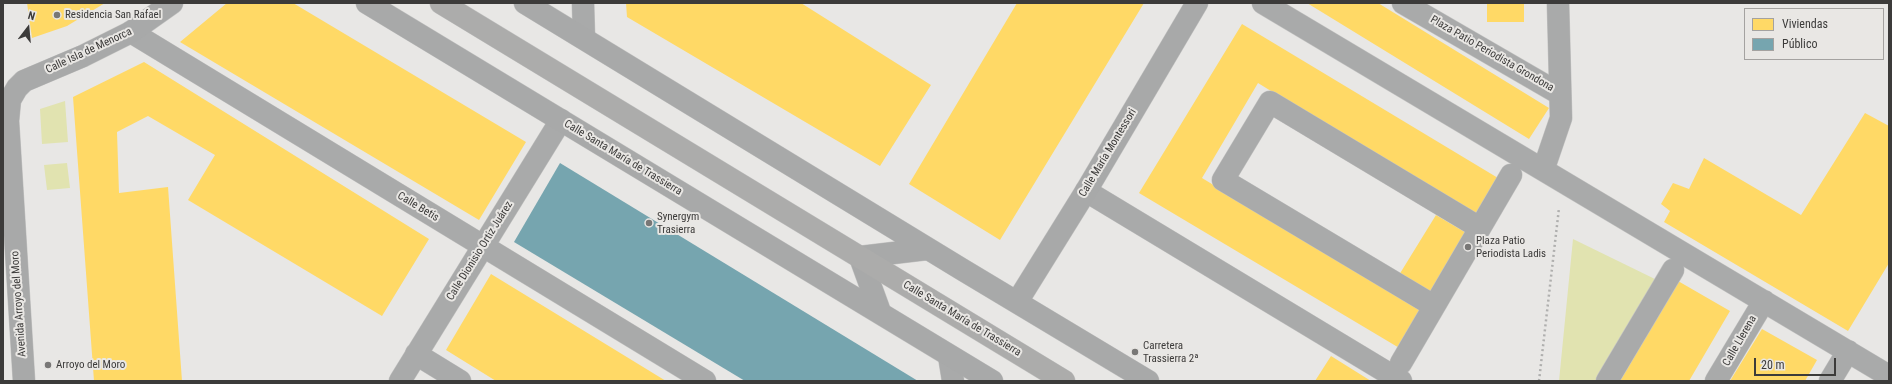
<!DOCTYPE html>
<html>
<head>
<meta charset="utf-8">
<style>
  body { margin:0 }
  #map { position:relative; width:1892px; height:384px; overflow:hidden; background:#e8e7e5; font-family:"Roboto Condensed",sans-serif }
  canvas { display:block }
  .frame { position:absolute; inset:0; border:4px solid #3c3b3a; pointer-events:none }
  .legend { position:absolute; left:1744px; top:8px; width:140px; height:52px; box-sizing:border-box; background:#e9e7e4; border:1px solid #a4a2a0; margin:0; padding:5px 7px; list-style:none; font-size:12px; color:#3c3b3a }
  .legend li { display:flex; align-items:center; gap:8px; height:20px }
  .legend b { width:20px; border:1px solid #a4a2a0 }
  .north { position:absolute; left:8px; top:8px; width:40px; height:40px; -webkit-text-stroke:3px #e9e7e4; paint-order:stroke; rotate:16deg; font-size:11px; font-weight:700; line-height:16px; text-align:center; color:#3c3b3a }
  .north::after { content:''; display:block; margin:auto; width:14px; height:18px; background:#3c3b3a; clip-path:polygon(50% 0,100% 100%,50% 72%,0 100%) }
  .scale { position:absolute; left:1754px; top:358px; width:82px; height:18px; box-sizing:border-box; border:2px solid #3c3b3a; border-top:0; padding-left:5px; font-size:12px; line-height:14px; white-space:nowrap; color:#3c3b3a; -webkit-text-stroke:3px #e9e7e4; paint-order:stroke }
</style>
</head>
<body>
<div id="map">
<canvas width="1892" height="384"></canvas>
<div class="frame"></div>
<ul class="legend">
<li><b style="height:11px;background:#ffd966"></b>Viviendas</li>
<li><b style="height:11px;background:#76a5af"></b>Público</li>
</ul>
<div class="north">N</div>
<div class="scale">20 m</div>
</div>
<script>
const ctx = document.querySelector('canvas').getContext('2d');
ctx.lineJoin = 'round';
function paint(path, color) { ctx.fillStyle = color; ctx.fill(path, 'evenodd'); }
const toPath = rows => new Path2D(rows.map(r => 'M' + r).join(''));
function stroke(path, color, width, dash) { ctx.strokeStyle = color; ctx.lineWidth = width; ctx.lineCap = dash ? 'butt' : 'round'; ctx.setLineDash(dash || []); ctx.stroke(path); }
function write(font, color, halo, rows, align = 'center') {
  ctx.font = font + ' "Roboto Condensed",sans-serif'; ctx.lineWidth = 4; ctx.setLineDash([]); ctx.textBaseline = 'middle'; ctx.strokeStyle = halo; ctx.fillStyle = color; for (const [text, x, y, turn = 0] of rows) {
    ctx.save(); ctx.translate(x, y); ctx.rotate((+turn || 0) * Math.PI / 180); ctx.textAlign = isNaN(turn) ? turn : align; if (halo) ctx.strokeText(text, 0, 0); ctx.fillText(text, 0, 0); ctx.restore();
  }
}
const green = toPath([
  [65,101,68,142,42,144,40,109],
  [67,163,70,188,47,190,44,165],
  [1573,239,1659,281,1599,381,1559,381]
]);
const homes = toPath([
  [27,3,105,3,67,26,32,38],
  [227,3,293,3,526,142,479,220,180,42],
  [626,3,801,3,931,85,880,166,627,17],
  [1017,3,1144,3,1000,240,909,184],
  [1307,3,1378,3,1549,108,1529,139],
  [1487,3,1524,3,1524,22,1487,22],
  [1242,24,1498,178,1478,219,1258,83,1202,178,1421,311,1401,349,1139,193],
  [144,62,429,239,382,316,188,200,215,155,148,116,117,132,119,193,168,187,182,381,94,381,73,97],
  [1865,113,1889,126,1889,263,1848,331,1664,222,1670,211,1661,204,1673,183,1689,189,1704,158,1801,215],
  [1436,215,1470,235,1432,297,1399,275],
  [491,274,666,381,496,381,446,350],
  [1678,281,1730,311,1689,381,1620,381],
  [1762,329,1817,360,1805,381,1730,381],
  [1331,356,1371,381,1315,381]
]);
const public = toPath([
  [560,163,918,381,745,381,514,242]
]);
const path = toPath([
  [1539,381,1559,208]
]);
const street = toPath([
  [583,3,584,38],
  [1263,3,1889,376],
  [1403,3,1560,94],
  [131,32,705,381],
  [1541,168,1546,162,1561,118,1558,3],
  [1086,191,1401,381],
  [1434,306,1223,180,1270,102,1480,228],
  [416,354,460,381],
  [949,356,953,381],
  [1401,363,1511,175],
  [400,381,561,120],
  [1607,381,1673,270],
  [1716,381,1764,301],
  [1830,381,1848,351]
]);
const secondary = toPath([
  [367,3,992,381],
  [525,3,963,270,1148,381],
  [1017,302,1086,191,1197,3],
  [880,312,860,257,927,249],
  [24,381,8,121,10,100,17,88,24,81,83,56,131,32,172,3]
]);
const primary = toPath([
  [441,3,1064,381]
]);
const markers = [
  [57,15,4,"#787776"],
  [649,223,4,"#787776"],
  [1468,247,4,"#787776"],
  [1135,352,4,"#787776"],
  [48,365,4,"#787776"]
];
const poiNames = [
  ["Residencia San Rafael",65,15],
  ["Synergym",657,217],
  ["Trasierra",657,230],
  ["Plaza Patio",1476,241],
  ["Periodista Ladis",1476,254],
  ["Carretera",1143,346],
  ["Trassierra 2ª",1143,359],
  ["Arroyo del Moro",56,365]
];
const streetNames = [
  ["Calle Isla de Menorca",89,51,-25],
  ["Plaza Patio Periodista Grondona",1492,54,30],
  ["Calle María Montessori",1108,153,-59],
  ["Calle Santa María de Trassierra",623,158,31],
  ["Calle Betis",418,207,31],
  ["Calle Dionisio Ortiz Juárez",480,251,-58],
  ["Avenida Arroyo del Moro",19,304,-94],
  ["Calle Santa María de Trassierra",962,319,31],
  ["Calle Llerena",1740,341,-60]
];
paint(green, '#e1e3b0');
paint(homes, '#ffd966');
paint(public, '#76a5af');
stroke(street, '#c5c5c4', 23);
stroke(secondary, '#c5c5c4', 23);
stroke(primary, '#c5c5c4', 23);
stroke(path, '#afafae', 2.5, [2, 3]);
stroke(street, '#a9aaaa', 22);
stroke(secondary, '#a8a9a9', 22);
stroke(primary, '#acacab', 22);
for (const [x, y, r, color] of markers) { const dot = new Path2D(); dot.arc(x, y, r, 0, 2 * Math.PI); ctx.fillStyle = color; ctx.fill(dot); stroke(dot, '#e9e7e4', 1.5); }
write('11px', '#3c3b3a', '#e9e7e4', poiNames, 'left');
write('11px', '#3c3b3a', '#e9e7e4', streetNames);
</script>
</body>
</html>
